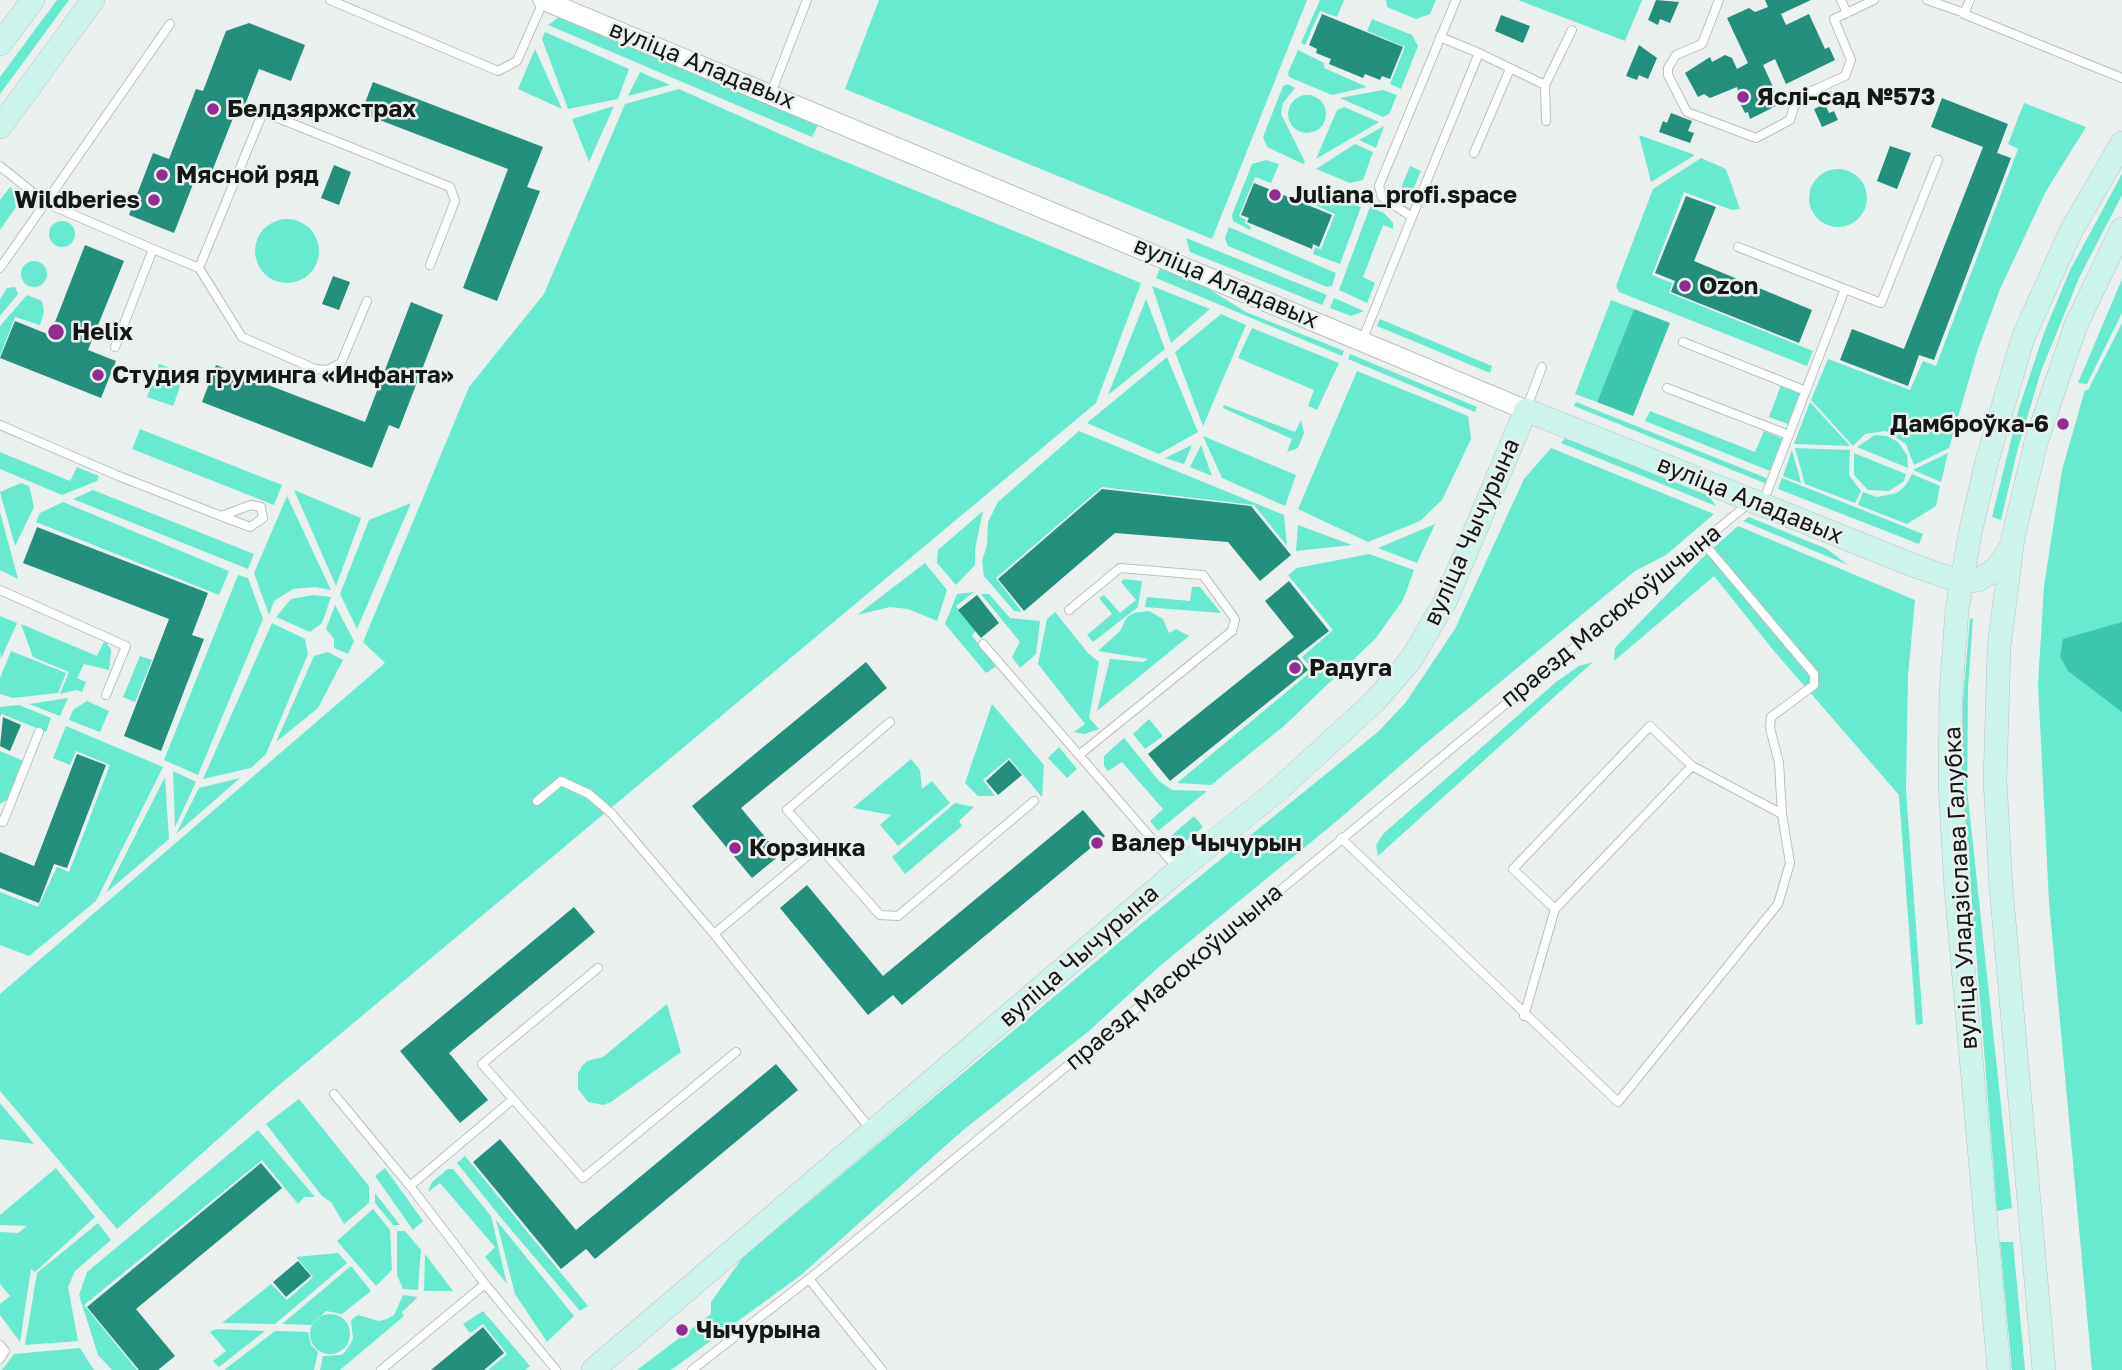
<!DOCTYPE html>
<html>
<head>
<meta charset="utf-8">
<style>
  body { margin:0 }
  canvas { display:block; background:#eaf0ee }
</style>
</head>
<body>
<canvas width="2122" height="1370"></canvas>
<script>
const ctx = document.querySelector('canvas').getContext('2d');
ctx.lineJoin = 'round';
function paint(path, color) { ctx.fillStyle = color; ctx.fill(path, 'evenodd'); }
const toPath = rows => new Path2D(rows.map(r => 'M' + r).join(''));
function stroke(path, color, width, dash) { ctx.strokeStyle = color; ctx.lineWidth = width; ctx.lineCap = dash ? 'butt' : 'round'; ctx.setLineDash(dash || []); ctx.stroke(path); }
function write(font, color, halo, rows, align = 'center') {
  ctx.font = font + ' "Golos Text",sans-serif'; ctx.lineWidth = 5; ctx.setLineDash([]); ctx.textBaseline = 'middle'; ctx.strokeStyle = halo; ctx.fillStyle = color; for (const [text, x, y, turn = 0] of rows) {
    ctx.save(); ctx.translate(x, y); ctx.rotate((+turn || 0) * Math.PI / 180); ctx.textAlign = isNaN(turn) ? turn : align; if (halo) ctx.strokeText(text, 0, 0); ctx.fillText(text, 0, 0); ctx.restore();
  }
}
const green = toPath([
  [57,0,69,0,0,94,0,77],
  [879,0,1307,0,1212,239,845,89],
  [1320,0,1344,0,1337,17,1320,11,1305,45,1301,43],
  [1386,0,1436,0,1430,14,1416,19,1387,7],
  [1518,0,1642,0,1625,41],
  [559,17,819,123,812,137,548,25],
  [1372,19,1412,35,1418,46,1401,89,1390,84,1405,47,1367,31],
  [545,32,629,69,618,99,568,109,542,39],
  [535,49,562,109,518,89],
  [1298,50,1324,63,1324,68,1367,87,1332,95,1289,77,1288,73],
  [640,72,670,85,628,96],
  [1288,84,1295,88,1283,103,1281,114,1305,162,1303,164,1267,147,1263,137,1283,86],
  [679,89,807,146,1141,283,1096,403,272,1091,117,1229,0,1091,0,994,385,663,363,642,469,387,544,294,625,104],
  [1383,90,1397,95,1389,114,1383,117,1340,98],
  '1288 114a19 19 0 1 1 38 0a19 19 0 1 1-38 0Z',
  [2024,103,2086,127,2046,191,2000,289,1978,349,1949,448,1914,465,1906,444,1886,431,1865,434,1853,446,1811,400,1828,359,1910,390,1923,361,1936,366,2018,149,2008,144],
  [614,106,589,162,572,119],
  [1344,107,1379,122,1316,159,1337,110],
  [1384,126,1376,148,1359,140],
  [1639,135,1695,155,1651,182],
  [1355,144,1373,152,1363,180,1350,183,1316,169],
  [1701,158,1726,169,1740,209,1732,210,1684,192,1652,275,1672,283,1669,293,1813,351,1807,366,1619,292,1616,286,1653,189],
  [1266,160,1279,164,1271,183,1255,177,1239,216,1246,220,1245,223,1251,227,1250,230,1233,221,1232,215,1252,164],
  [1410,166,1421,171,1410,196,1397,198],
  '1809 198a29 29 0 1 1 58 0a29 29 0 1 1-58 0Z',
  [2122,174,2122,195,2079,278,2041,371,2018,448,2001,520,1992,517,2019,408,2044,333,2070,270],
  [10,187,19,196,16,207,0,230,0,200],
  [1311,188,1361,207,1340,264,1313,254,1315,248,1321,249,1335,214,1306,201],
  [1370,207,1384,213,1393,223,1393,229,1383,225,1363,277,1375,283,1367,303,1339,290],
  '255 251a32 32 0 1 1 64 0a32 32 0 1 1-64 0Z',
  '49 234a13 13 0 1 1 26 0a13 13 0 1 1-26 0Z',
  [1229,227,1336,273,1332,286,1327,287,1228,246,1225,238],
  [1186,238,1327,295,1322,305,1190,252],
  '21 274a13 13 0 1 1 26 0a13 13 0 1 1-26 0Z',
  [1161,266,1204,286,1246,312,1344,351,1342,356,1156,278],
  [2122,279,2122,313,2087,384,2078,383],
  [1152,286,1210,309,1171,343],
  [15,287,18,294,0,316,0,299,7,288],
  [27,295,42,301,44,312,40,325,15,317,0,356,0,326],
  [1334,298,1364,311,1351,316,1330,308],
  [1146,299,1165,349,1108,395],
  [1611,300,1634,309,1597,402,1575,394],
  [1221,314,1246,325,1203,426,1175,352],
  [1380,319,1492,366,1490,373,1377,326],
  [2122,323,2122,1370,2092,1370,2049,902,2038,684,2044,586,2062,470,2085,390,2088,390],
  [1252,328,1339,363,1317,410,1308,406,1314,390,1238,358],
  [1350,354,1477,407,1475,412,1348,359],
  [1167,357,1198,432,1159,454,1087,423],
  [159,364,185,373,173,406,147,397],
  [1357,371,1468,416,1471,439,1442,500,1420,521,1368,542,1298,509],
  [1781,385,1800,392,1788,424,1769,417],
  [1576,402,1769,479,1767,484,1574,406],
  [1810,402,1850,446,1794,444],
  [1224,405,1295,432,1301,420,1304,433,1298,448,1287,452,1292,439,1223,408],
  [1650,411,1755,452,1764,431,1783,439,1770,471,1645,421],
  [140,429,282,485,274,505,132,449],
  [1079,431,1284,515,1287,546,1254,505,1102,487,996,578,1022,612,1014,611,984,576,982,561,987,545,988,522,998,502],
  [1875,435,1887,436,1898,442,1907,455,1908,468,1857,447],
  [1203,436,1296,475,1285,506,1222,478],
  [1565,438,1709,496,1716,506,1561,443],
  [1192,445,1184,464,1165,458],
  [1201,445,1212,476,1190,467],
  [1551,448,1714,514,1666,555,1635,571,1425,744,1338,820,1161,965,1089,1031,962,1131,801,1275,671,1370,637,1370,711,1314,711,1302,743,1257,1141,924,1379,731,1406,702,1455,629,1524,479],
  [1795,448,1850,450,1849,475,1861,491,1855,503,1805,484],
  [1792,450,1801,483,1783,476],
  [0,452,70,481,77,467,99,476,97,481,62,495,0,469],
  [1854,453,1906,474,1904,481,1889,491,1868,490,1854,475],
  [1948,453,1941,482,1913,470],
  [1912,474,1940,486,1936,506,1907,524,1858,505,1863,492,1877,497,1897,493,1906,485],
  [1782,478,1923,534,1919,544,1778,489],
  [21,483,29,486,34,507,15,546,0,492],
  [93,490,254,554,248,569,73,499],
  [294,490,361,518,336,586],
  [287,496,331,590,315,587,293,589,274,601,269,615,254,573],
  [63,502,229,571,219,595,36,522,40,513],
  [411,503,357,629,340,594,369,520],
  [983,511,975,549,975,565,956,585,937,563,938,550],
  [0,512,18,579,0,570],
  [1749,517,1827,549,1848,565,1743,521],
  [1435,524,1417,563,1378,548],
  [1298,525,1352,545,1296,551],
  [1738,526,1915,600,1908,676,1906,790,1923,1024,1916,1025,1899,795,1774,651,1714,576,1614,661,1615,648,1701,559],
  [1369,554,1414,570,1403,600,1376,638,1284,726,1211,785,1177,783,1313,670,1302,657,1333,630,1288,575,1297,568],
  [925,563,947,590,937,621,908,609,890,607,857,615],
  [238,575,248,578,263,619,198,775,164,760],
  [1124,579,1142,581,1138,607,1093,642,1087,635,1112,614,1099,598,1104,595,1120,613,1136,600,1121,582],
  [1192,587,1200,587,1221,613,1145,607,1147,597,1190,601],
  [974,592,956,606,976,630,972,636,997,666,986,673,945,624,957,594],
  [981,594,989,594,1010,618,1040,621,1036,654,1020,668,1012,657,1020,642],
  [313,595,331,597,322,623,310,632,276,617,291,599],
  [335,605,354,641,348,654,334,648,334,639,326,629],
  [1149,611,1163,619,1169,633,1176,629,1189,636,1097,711,1110,659,1143,662,1148,659,1098,651,1120,631,1127,617,1134,613],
  [1055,612,1088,653,1099,662,1089,718,1099,729,1085,734,1074,732,1085,724,1038,664,1047,619],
  [0,616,17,623,1,659,0,651],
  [1970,618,1973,619,1968,688,1967,789,2012,1208,1997,1211,1962,779,1963,702],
  [272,623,305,639,308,654,266,754,251,768,203,779],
  [21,624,97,656,104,642,107,643,111,650,109,670,84,664,77,678,86,682,82,692,76,690,60,694,69,672,33,657],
  [11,651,66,673,58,693,13,698,0,694,0,678],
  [328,652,343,660,318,708,276,742,314,656],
  [140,656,152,660,135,702,123,697],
  [1593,662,1378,856,1376,845,1383,834,1556,682,1579,666],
  [68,698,60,716,29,704],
  [87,701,109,711,100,732,69,720,73,710],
  [992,704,1044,765,1042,797,1009,758,983,780,995,796,978,796,965,783],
  [19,705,51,718,46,732,2,714,0,716,0,707],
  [1149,719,1163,736,1145,749,1133,734],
  [66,726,163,767,96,901,29,956,0,945,0,892,38,907,57,867,69,872,110,765,76,751,70,765,53,758],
  [1124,738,1159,781,1172,790,1207,791,1158,831,1150,821,1163,809,1122,762,1108,771,1104,766,1104,756],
  [1059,747,1077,769,1067,778,1048,758],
  [0,751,24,761,8,799,0,804],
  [911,759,920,770,922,789,932,781,950,803,898,846,880,825,891,815,853,808],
  [173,771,196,782,175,827],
  [165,777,169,839,106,893],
  [240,778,176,834,199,788],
  [955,803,974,807,959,821,962,826,905,874,892,857],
  [1194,816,1203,827,1173,852,1164,842],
  [667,1004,681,1052,611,1102,603,1105,588,1102,578,1089,578,1073,582,1066,587,1061,603,1057],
  [299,1099,369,1186,369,1203,344,1224,331,1202,322,1196,266,1124],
  [0,1103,34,1144,0,1139],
  [258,1130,315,1197,304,1197,298,1204,262,1160,84,1305,137,1370,112,1370,98,1355,79,1295,87,1272],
  [465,1156,588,1306,580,1311,502,1219,457,1163],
  [56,1168,95,1217,35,1272,31,1269,20,1342,0,1315,0,1304,10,1296,0,1284,0,1232,18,1233,27,1226,0,1225,0,1215],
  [385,1168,423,1221,413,1230,375,1176],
  [448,1169,453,1169,491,1216,507,1284,485,1257,495,1247,440,1183,428,1192,432,1182],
  [375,1193,400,1225,393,1225,375,1203],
  [373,1209,390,1230,392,1270,376,1286,337,1241],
  [496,1220,574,1316,547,1342,515,1294],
  [98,1223,111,1240,75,1271,68,1287,78,1341,25,1345,37,1273],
  [397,1231,405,1231,421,1250,418,1290,403,1289,397,1275],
  [2000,1242,2013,1242,2025,1370,2012,1370],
  [338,1253,347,1263,275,1324,222,1323,271,1284,287,1300,313,1277,296,1257],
  [425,1254,453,1291,424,1291],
  [351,1266,371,1291,342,1314,326,1311,311,1325,282,1324],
  [403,1295,418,1297,402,1312,404,1316,340,1370,320,1370,323,1356,342,1355,348,1348,353,1339,351,1320,358,1315,379,1321,387,1319,394,1315],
  [483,1311,530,1366,525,1370,488,1370,507,1354,483,1324,470,1333,463,1324],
  '310 1334a20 20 0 1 1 40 0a20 20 0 1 1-40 0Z',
  [216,1329,265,1331,219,1367,213,1361,226,1351,210,1332],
  [275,1331,308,1332,311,1345,318,1352,314,1370,224,1370],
  [80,1348,94,1370,2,1370,14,1354]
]);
const forest = toPath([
  [1634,309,1670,323,1633,416,1597,402],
  [2122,622,2122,712,2068,671,2060,657,2063,639]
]);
const building = toPath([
  [1656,0,1679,2,1670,23,1660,19,1658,25,1648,20],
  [1765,0,1811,0,1781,14,1786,25,1809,14,1825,49,1829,47,1835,60,1786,84,1775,59,1763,65,1779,100,1778,105,1750,119,1748,112,1745,113,1738,99,1740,96,1737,87,1710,98,1704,94,1698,97,1685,73,1710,57,1712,62,1725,55,1732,58,1737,69,1748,63,1727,18,1749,8,1755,12,1768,7],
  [1322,14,1403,47,1390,79,1382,76,1380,80,1365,74,1363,78,1329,64,1331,59,1316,53,1317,49,1309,45],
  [1501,15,1530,26,1523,43,1495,31],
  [249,23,305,45,291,81,259,69,243,110,237,108,207,184,195,179,174,233,129,215,153,153,169,159,196,89,203,91,226,31],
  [1639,45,1657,58,1648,79,1639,75,1637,80,1626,76],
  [373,82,543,147,527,187,540,191,497,301,463,288,508,169,361,113],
  [1942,98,2008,124,1997,153,2011,158,1934,360,1919,355,1908,386,1840,360,1852,329,1904,349,1983,147,1931,127],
  [1825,104,1829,113,1834,111,1838,120,1822,127,1814,109],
  [1671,113,1692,121,1688,131,1694,133,1690,143,1659,132,1663,121,1667,123],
  [1890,146,1911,153,1897,189,1877,181],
  [334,165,351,172,339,205,321,198],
  [1254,183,1332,215,1319,247,1313,244,1312,249,1247,222,1249,218,1241,215],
  [1686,196,1716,207,1694,261,1812,310,1799,343,1671,292,1675,281,1655,273],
  [85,245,124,261,88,350,116,361,101,398,0,358,15,321,50,335],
  [333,276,350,282,339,310,322,304],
  [411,302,443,315,399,429,389,425,372,468,202,402,216,365,365,422],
  [1102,489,1251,506,1291,555,1260,581,1228,542,1115,533,1024,611,998,579],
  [37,527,208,593,192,635,204,639,161,751,124,736,169,619,23,563],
  [1289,581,1329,631,1297,656,1308,670,1170,781,1148,754,1294,637,1265,601],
  [977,595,999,623,981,638,958,610],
  [866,662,887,688,741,808,780,855,752,878,692,806],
  [3,717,21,725,10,751,0,746],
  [77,754,106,765,67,868,54,864,39,903,0,888,0,852,34,866],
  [1009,760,1022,775,998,795,986,781],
  [1083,810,1105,836,902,1005,893,995,868,1015,780,908,807,885,883,976],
  [574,907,595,932,449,1053,488,1100,460,1123,400,1051],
  [776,1064,798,1090,595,1259,586,1249,561,1269,473,1162,500,1139,576,1230],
  [261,1163,282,1188,136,1309,175,1356,158,1370,139,1370,87,1307],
  [298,1261,311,1276,286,1297,273,1282],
  [483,1327,504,1353,484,1370,431,1370]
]);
const service = toPath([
  [330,0,498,71,517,61,544,0],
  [1719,0,1702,44,1676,55,1668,68,1668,75,1687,112,1756,138,1790,120,1795,103,1801,96,1845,76,1851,60,1834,19,1874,0],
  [1841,0,1847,13],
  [1927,0,1965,13],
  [1970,0,1964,14,2122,78],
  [1479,53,1545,85,1572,30],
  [1545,85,1546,121],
  [771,93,807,0],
  [1474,153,1510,69],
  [0,166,46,203,153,249,115,347],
  [1412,217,1479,53,1440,37],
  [1738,247,1845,289],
  [153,249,199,268,242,337,315,369,328,370,341,363,367,301],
  [0,268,170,24],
  [199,268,263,112,450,187,455,201,430,265],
  [1362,341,1412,217,1382,197,1379,186,1456,0],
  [1683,342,1806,391],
  [1667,388,1789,435],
  [1527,407,1542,367],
  [0,425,116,475,221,516,250,527,263,518,261,507,251,505,221,516],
  [1763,502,1845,289,1881,303,1938,160],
  [1702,541,1814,674,1814,685,1771,717,1770,728,1779,763,1782,814],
  [0,590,126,646,106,695],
  [1069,610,1120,568,1203,575,1235,619,1232,631,1079,755,1178,869],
  [983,644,1079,755],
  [890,722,787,810,880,915,898,916,1034,801],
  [1650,726,1692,766,1555,909,1513,869,1650,726],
  [537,801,561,781,589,794,612,814,714,934,871,1130],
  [0,821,3,822,39,732],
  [1341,838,1618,1102,1778,904,1790,863,1782,814,1692,766],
  [714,934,818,847],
  [598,968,482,1064,583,1178,736,1052],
  [1524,1016,1555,909],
  [334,1094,410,1186,485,1284,381,1370],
  [410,1186,512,1100],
  [809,1279,882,1370],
  [485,1284,556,1370],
  [0,1345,5,1351,0,1359],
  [692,1370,809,1279,1748,504]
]);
const tertiary = toPath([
  [543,0,1526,410]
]);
const secondary = toPath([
  [0,44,33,0],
  [0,127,93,0],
  [593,1370,1179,870,1278,790,1375,701,1410,661,1445,602,1526,410,1910,564,1961,582,1978,580,1996,569,2011,547],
  [1999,1370,1956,889,1950,785,1951,693,1957,610,1970,534,1987,461,2023,338,2071,231,2122,143],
  [2044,1370,2001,887,1995,780,1999,647,2013,538,2036,442,2076,325,2122,229]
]);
const markers = [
  [1743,97,7,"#932c91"],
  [213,109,7,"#932c91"],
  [162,175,7,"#932c91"],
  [1275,195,7,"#932c91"],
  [154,200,7,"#932c91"],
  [1685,286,7,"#932c91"],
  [56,332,9,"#932c91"],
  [98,375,7,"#932c91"],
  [2063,424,7,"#932c91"],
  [1295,668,7,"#932c91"],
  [1097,843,7,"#932c91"],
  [735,848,7,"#932c91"],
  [682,1330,7,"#932c91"]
];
const streetNames = [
  ["вуліца Аладавых",702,65,22],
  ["вуліца Аладавых",1226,283,23],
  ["вуліца Аладавых",1750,500,22],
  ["вуліца Чычурына",1472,532,-66],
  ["праезд Масюкоўшчына",1611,616,-39],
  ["вуліца Уладзіслава Галубка",1961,888,-93],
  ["вуліца Чычурына",1079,956,-41],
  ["праезд Масюкоўшчына",1174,977,-40]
];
const poiNames = [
  ["Яслі-сад №573",1757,97],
  ["Белдзяржстрах",227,109],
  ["Мясной ряд",176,175],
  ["Juliana_profi.space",1289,195],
  ["Wildberies",140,200,"right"],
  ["Ozon",1699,286],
  ["Helix",72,332],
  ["Студия груминга «Инфанта»",112,375],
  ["Дамброўка-6",2049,424,"right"],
  ["Радуга",1309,668],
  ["Валер Чычурын",1111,843],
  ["Корзинка",749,848],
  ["Чычурына",696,1330]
];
paint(green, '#68ead1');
paint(forest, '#3dc7af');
paint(building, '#258f7d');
stroke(service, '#bbc0bf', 10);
stroke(tertiary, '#bbc0bf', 21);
stroke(secondary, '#bbc0bf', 24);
stroke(service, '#fff', 8);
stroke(tertiary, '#fff', 19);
stroke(secondary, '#ccf4ed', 23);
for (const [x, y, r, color] of markers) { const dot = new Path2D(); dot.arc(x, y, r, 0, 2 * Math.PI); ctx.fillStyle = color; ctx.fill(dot); stroke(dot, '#eaf0ee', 2.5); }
write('24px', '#151717', '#eaf0ee', streetNames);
write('bold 24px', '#151717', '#eaf0ee', poiNames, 'left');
</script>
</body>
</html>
